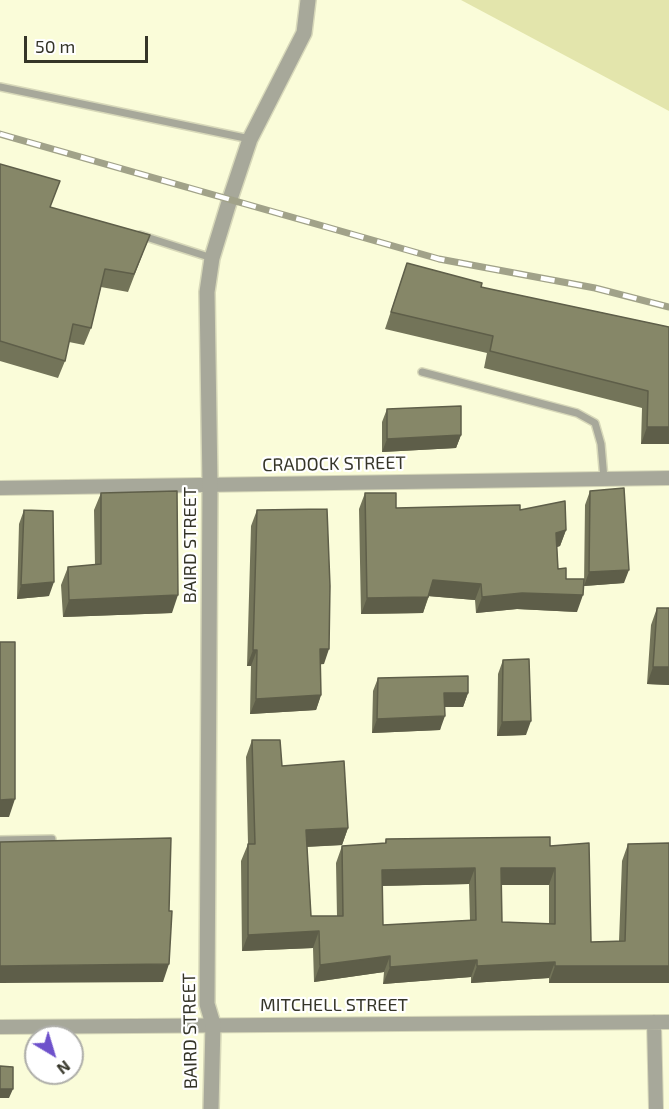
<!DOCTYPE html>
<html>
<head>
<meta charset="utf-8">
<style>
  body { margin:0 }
  #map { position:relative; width:669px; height:1109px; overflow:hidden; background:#fafcd9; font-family:"Exo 2",sans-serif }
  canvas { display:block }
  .north { position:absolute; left:24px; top:1025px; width:60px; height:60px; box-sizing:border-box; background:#fff; border:2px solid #aeaea9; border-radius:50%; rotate:142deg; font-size:16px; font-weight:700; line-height:24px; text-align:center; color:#353528 }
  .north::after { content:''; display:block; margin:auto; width:21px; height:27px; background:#6e51cb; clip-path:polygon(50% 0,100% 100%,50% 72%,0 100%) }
  .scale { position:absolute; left:24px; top:36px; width:124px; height:27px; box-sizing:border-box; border:3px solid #353528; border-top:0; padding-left:8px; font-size:18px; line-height:21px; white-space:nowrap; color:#353528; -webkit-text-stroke:4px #fff; paint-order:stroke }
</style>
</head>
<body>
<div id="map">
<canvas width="669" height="1109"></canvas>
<div class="north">N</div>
<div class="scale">50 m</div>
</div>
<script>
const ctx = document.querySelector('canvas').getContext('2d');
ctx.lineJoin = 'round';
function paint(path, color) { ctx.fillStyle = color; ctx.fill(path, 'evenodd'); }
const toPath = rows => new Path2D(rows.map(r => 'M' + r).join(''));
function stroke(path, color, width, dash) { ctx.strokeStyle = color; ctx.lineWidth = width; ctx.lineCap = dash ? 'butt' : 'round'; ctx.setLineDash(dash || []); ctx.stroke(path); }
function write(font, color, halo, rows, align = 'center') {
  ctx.font = font + ' "Exo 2",sans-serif'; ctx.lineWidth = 4.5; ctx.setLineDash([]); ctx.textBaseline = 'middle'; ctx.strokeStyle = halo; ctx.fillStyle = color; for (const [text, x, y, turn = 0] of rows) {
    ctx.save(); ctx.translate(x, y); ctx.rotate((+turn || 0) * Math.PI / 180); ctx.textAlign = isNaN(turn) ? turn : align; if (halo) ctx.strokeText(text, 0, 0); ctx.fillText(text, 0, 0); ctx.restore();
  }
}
const green = toPath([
  [461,0,669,0,669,111]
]);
const service = toPath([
  [0,87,250,139],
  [140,235,212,258],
  [422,372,577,413,595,423,601,444,604,479],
  [0,840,52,839]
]);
const minor = toPath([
  [0,488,669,478],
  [654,1022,656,1109],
  [0,1027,669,1022]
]);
const tertiary = toPath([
  [211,1109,213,1024,207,1004,210,484,207,292,212,258,230,199,250,139,304,33,308,0]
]);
const rail = toPath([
  [0,134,439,259,595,288,669,307]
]);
const wall = toPath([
  [0,164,51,207,143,253,128,292,101,287,91,328,84,345,69,342,65,361,58,378,0,361],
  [407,263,481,287,669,327,669,444,641,444,642,408,484,368,487,353,385,329],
  [387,409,461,435,456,448,382,452,382,422],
  [590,491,624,583,584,586,585,505],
  [101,493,172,613,63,617,61,585,68,567,95,565,94,510],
  [365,493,396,508,520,510,566,530,560,546,557,547,558,569,566,579,577,612,517,609,476,613,475,600,429,596,423,613,361,614,359,509],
  [24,510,49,596,17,599,19,524],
  [257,510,324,664,320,664,321,695,316,710,250,714,251,666,247,666,251,526],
  [657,608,669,685,647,684,651,625],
  [503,660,526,735,497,736,498,674],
  [378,678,468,693,463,707,444,707,440,730,372,733,373,691],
  [252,740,282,766,348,828,342,845,307,847,311,916,337,916,336,863,342,846,385,843,386,839,550,846,591,942,619,941,622,861,628,844,669,983,549,983,549,978,471,983,471,977,383,984,384,972,314,982,313,948,242,951,241,861,248,844,246,757],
  [469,884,470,920,383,925,382,886],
  [501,885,549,885,549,924,502,922]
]);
const shadedWall = toPath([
  [647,427,669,427,669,444,641,444],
  [461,435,456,448,382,452,387,439],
  [566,530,560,546,550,549,556,533],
  [629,570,624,583,584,586,589,572],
  [433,580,481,584,475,600,427,596],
  [54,582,49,596,17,599,21,585],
  [522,593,583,595,577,612,517,609,476,613,482,597],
  [178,595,172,613,63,617,69,600],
  [428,597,423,613,361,614,367,598],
  [320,649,329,649,324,664,314,665],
  [253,650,257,650,251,666,247,666],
  [653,667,669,667,669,685,647,684],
  [444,693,468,693,463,707,439,707],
  [321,695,316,710,250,714,256,699],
  [445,716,440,730,372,733,377,719],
  [531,721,526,735,497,736,502,722],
  [15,799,9,817,0,817,0,800],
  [348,828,342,845,300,847,306,830],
  [475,868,469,884,376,886,382,870],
  [501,868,555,868,549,885,495,885],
  [319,931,313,948,242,951,248,935],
  [390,956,384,972,314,982,320,965],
  [477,960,471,977,383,984,390,967],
  [555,962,549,978,471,983,477,966],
  [169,964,163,982,0,983,0,966],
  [555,966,669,966,669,983,549,983],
  [0,1089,13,1089,9,1098,0,1098]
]);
const building = toPath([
  [0,164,60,181,50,207,150,235,134,274,105,269,91,328,73,324,65,361,0,341,0,164],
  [407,263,482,283,481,287,669,327,669,427,647,427,648,391,490,351,493,336,391,312,407,263],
  [461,406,461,435,387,439,387,409,461,406],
  [624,488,629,570,589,572,590,491,624,488],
  [177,491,178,595,69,600,68,567,101,564,101,493,177,491],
  [365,493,396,493,396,508,520,505,520,510,565,501,566,530,556,533,558,569,566,568,566,579,584,579,583,595,522,593,482,597,481,584,433,580,428,597,367,598,365,493],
  [327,509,330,586,329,649,320,649,321,695,256,699,257,650,253,650,257,510,327,509],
  [24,510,53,511,54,582,21,585,24,510],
  [657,608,669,608,669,667,653,667,657,608],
  [0,642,15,642,15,799,0,800,0,642],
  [529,659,531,721,502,722,503,660,529,659],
  [468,676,468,693,444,693,445,716,377,719,378,678,468,676],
  [252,740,280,740,282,766,344,761,348,828,306,830,311,916,343,916,342,846,386,843,386,839,550,837,550,846,589,843,591,942,625,941,628,844,669,843,669,966,555,966,555,962,477,966,477,960,390,967,390,956,320,965,319,931,248,935,248,844,255,844,252,740],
  [475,868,476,920,383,925,382,870,475,868],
  [501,868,555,868,555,924,502,922,501,868],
  [171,838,169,911,172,911,169,964,0,966,0,842,171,838],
  [0,1066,13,1067,13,1089,0,1089,0,1066]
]);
const streetNames = [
  ["CRADOCK STREET",334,464,-1],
  ["BAIRD STREET",190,545,-90],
  ["MITCHELL STREET",334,1005],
  ["BAIRD STREET",190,1031,-91]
];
paint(green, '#e3e5ac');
stroke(service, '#d7d8b9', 10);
stroke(minor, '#d7d8b9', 16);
stroke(tertiary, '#d7d8b9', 18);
stroke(service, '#a7a89a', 7);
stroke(minor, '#a7a89a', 14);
stroke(tertiary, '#a7a89a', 15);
stroke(rail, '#a1a289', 7);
stroke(rail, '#fff', 4.5, [14]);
paint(wall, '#737459');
paint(shadedWall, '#5e5e49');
paint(building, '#868768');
stroke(building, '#5e5e49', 1.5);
write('18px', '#353528', '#fff', streetNames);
</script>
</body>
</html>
